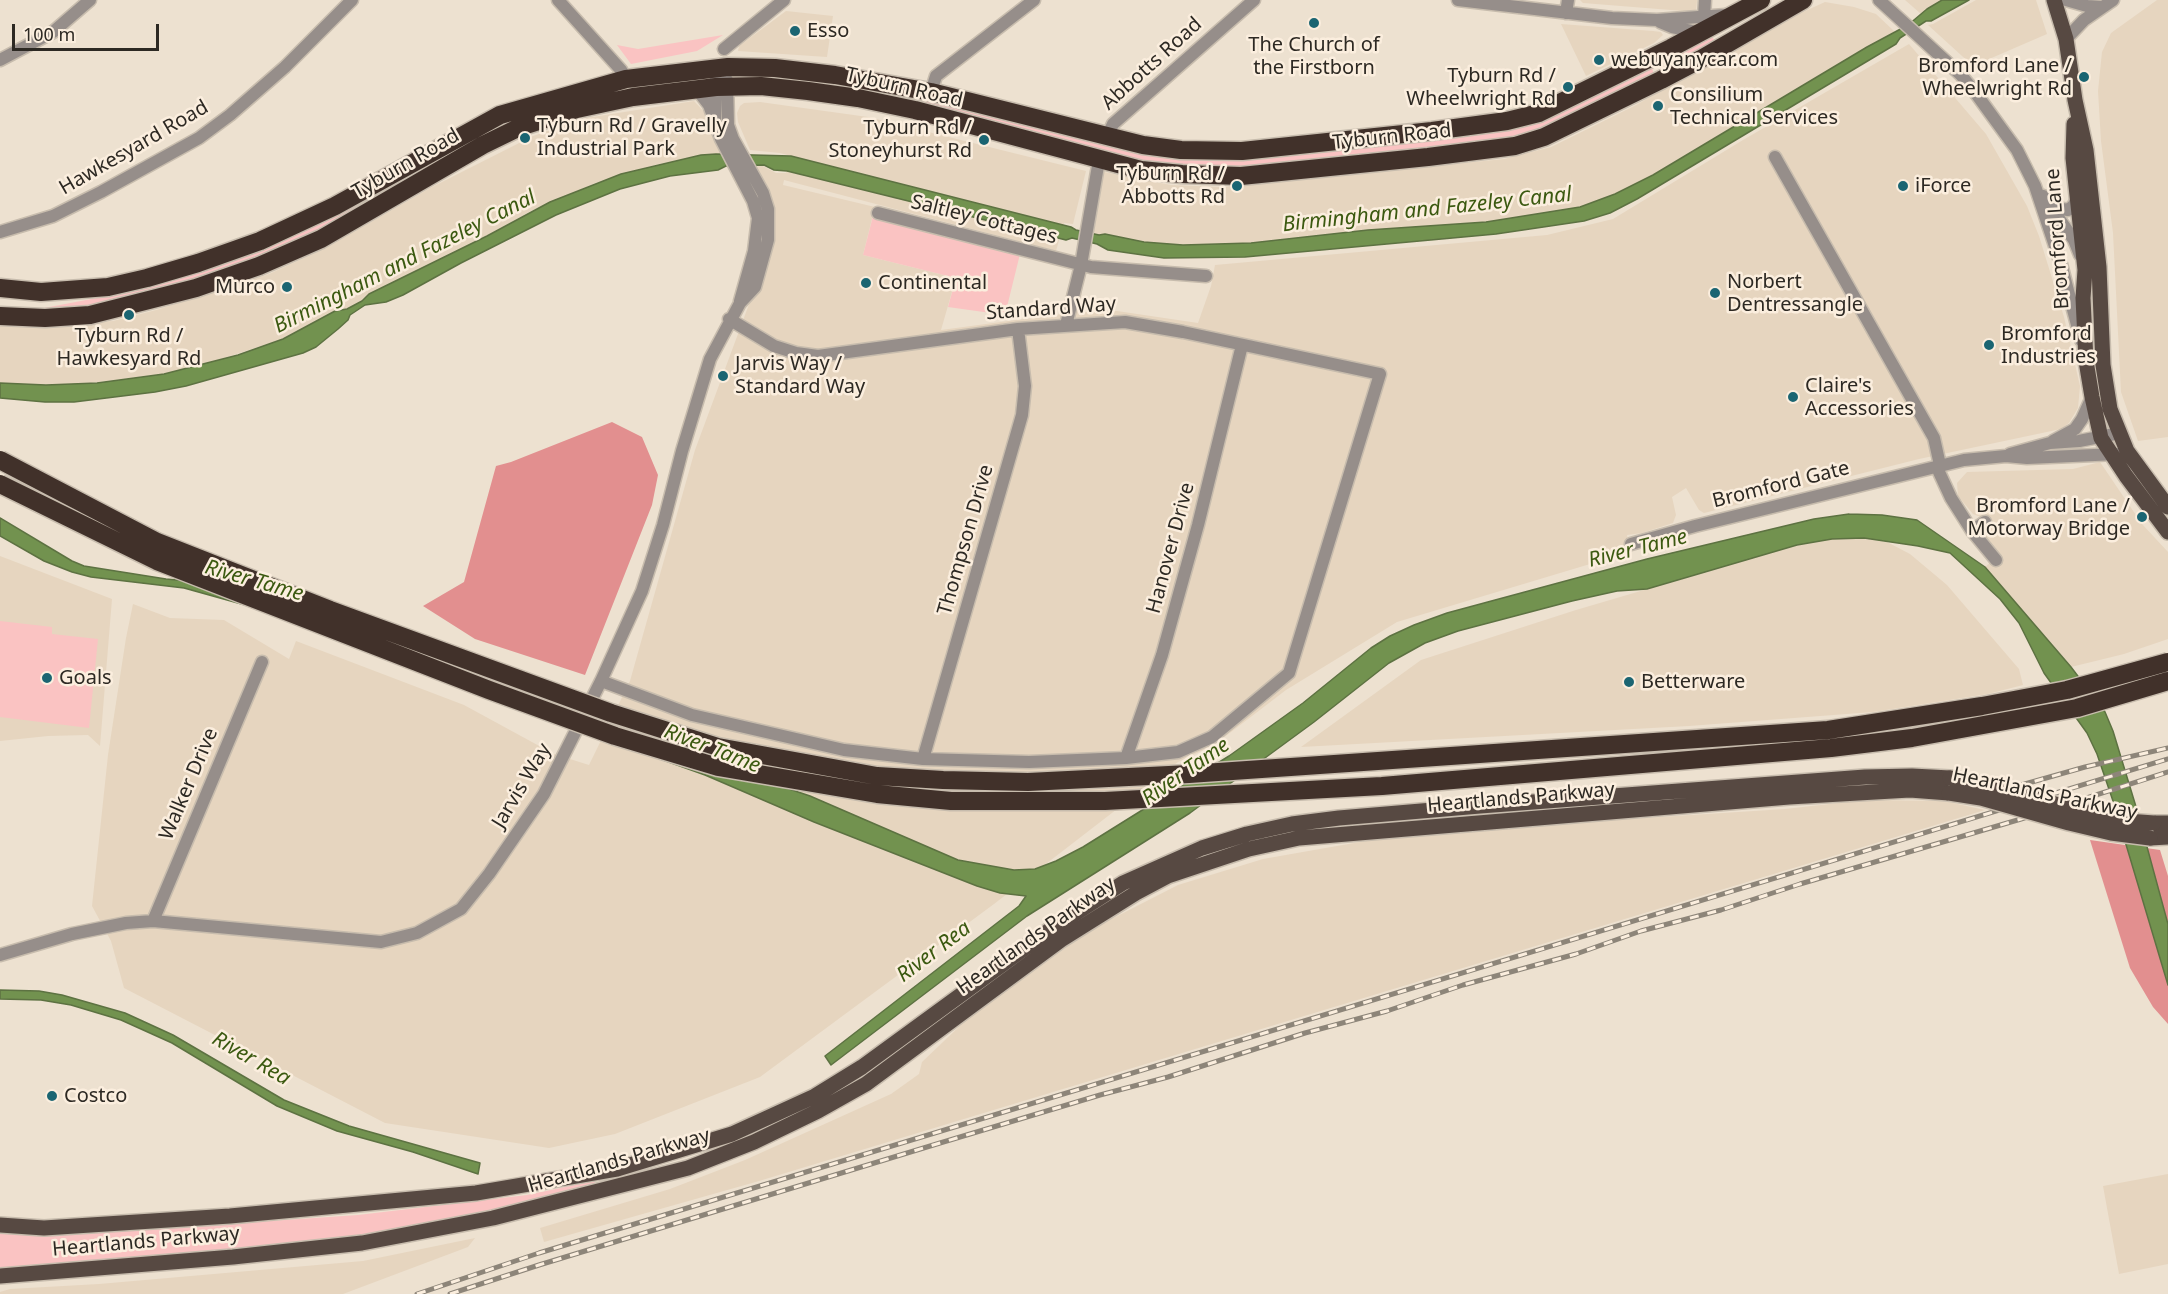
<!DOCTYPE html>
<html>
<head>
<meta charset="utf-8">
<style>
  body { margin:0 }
  #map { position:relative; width:2168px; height:1294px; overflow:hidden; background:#ede1d0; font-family:"Noto Sans",sans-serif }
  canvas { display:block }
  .scale { position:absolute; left:12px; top:24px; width:147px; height:27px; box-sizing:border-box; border:3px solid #2d2923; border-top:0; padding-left:8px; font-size:18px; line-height:21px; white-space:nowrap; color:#2d2923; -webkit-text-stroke:4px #fbeede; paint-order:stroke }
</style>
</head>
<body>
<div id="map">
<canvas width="2168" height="1294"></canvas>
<div class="scale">100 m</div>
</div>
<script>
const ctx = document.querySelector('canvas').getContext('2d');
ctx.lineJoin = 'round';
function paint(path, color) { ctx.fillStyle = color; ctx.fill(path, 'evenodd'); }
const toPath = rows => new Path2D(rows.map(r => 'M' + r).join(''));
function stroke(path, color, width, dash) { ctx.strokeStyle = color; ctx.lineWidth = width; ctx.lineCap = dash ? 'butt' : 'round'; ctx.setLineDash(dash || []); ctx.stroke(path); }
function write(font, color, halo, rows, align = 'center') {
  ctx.font = font + ' "Noto Sans",sans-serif'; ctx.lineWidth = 5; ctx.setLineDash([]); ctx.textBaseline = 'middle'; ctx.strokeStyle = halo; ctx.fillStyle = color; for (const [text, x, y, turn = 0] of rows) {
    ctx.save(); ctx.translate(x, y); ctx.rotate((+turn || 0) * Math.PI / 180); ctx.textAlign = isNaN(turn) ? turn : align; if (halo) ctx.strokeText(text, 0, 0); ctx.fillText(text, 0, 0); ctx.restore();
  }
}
const built = toPath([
  [1580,0,1697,0,1696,12,1583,3],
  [1905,0,1942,0,1921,14],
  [1976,0,2036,0,2047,34,1973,66,1928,25,1933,24],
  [2157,0,2168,0,2168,437,2138,441,2121,392,2113,233,2101,141,2098,91,2102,52,2111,33],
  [1825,2,1854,7,1876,14,1895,32,1867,47,1653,175,1615,194,1581,207,1486,222,1368,230,1251,243,1183,245,1144,242,1105,234,1099,235,1085,232,1094,231,1104,172,1171,185,1223,187,1504,159,1551,147,1636,105,1792,17],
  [786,11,833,16,827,57,738,51,739,46],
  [1561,24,1653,31,1661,32,1663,35,1654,43,1586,76],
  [1909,44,1986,134,2027,206,2039,236,2064,317,2080,386,2078,408,2069,423,2061,429,1919,459,1704,513,1699,510,1686,488,1672,497,1676,515,1673,523,1642,533,1627,535,1630,552,1397,622,1286,690,1214,745,1178,762,994,904,760,1077,615,1134,549,1148,385,1123,124,988,111,941,92,906,108,755,126,638,133,604,170,618,224,620,289,659,296,641,464,705,554,754,589,765,630,681,695,450,755,288,770,225,749,167,763,166,776,173,786,173,791,156,780,153,750,150,738,122,737,113,740,106,744,103,760,102,868,117,1086,171,1073,224,1064,223,1056,251,784,180,783,185,875,207,863,255,956,278,941,330,1061,314,1068,287,1082,288,1080,310,1082,312,1117,311,1198,323,1211,286,1215,265,1547,235,1613,219,1743,140],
  [694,101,715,123,729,154,701,155,655,165,595,183,529,212,487,236,369,294,362,301,347,309,335,311,283,339,199,366,163,374,75,385,14,385,0,383,0,325,51,325,113,321,156,310,269,274,326,248,432,187,533,136,586,118],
  [2100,462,2142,524,2168,552,2168,639,2124,654,2071,667,1985,567,2000,554,1985,537,1990,526,1983,518,1973,514,1958,496,1957,483,1967,472,2073,469],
  [1864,538,1887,542,1910,554,1947,585,2019,669,2023,685,1988,694,1873,712,1689,726,1301,747,1421,660,1576,610,1797,545,1832,539],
  [0,556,112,599,100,746,88,735,48,736,0,741],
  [1865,800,1944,801,1985,810,759,1181,544,1242,540,1228,670,1189,745,1160,891,1094,919,1074,922,1062,965,1021,1090,930,1178,885,1263,859,1371,840,1519,826,1785,809],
  [2168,1174,2168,1264,2119,1274,2103,1186],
  [475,1238,468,1247,343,1294,0,1294,0,1292,10,1289,99,1284,363,1261]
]);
const green = toPath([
  [723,35,697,51,631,64,617,45,638,49],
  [1707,38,1713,38,1714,40,1712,43,1665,69,1664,66,1676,60,1674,56],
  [1652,68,1654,74,1530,136,1485,145,1238,169,1163,168,846,87,817,82,818,80,865,83,1135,152,1164,158,1220,159,1558,113,1636,77],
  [549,108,545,115,319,235,214,277,91,308,44,311,44,308,102,297,193,273,489,128],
  [873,216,1020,254,1005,315,948,307,956,278,863,255],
  [0,621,52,627,52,634,98,639,89,728,0,717],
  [594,1181,595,1183,499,1209,358,1238,234,1253,0,1269,0,1234,66,1235,358,1215,527,1195]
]);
const forest = toPath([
  [612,422,642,437,658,475,652,505,585,675,475,639,423,606,464,582,496,466,511,462],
  [2090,840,2160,850,2168,876,2168,1024,2153,1007,2130,968]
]);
const water = toPath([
  [1942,0,1969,0,1931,21,1926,21,1900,38,1896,44,1637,199,1610,213,1584,221,1496,234,1245,257,1164,258,1108,250,1097,244,1072,238,1066,240,787,171,774,170,764,165,726,166,718,170,670,176,620,189,556,215,461,263,403,295,386,302,365,305,350,315,348,320,338,329,316,347,303,353,186,386,155,392,74,402,45,402,0,398,0,383,46,385,97,383,164,374,238,355,283,339,335,311,347,309,362,301,369,294,487,236,550,202,621,174,701,155,716,154,791,156,1071,227,1076,230,1099,235,1105,234,1144,242,1183,245,1251,243,1368,230,1486,222,1580,207,1615,194,1653,175,1867,47,1908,25,1927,9,1942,0],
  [1849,514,1882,515,1917,520,1985,567,2071,667,2105,712,2113,731,2137,810,2168,924,2168,985,2113,801,2097,754,2087,733,2044,673,2019,623,2000,599,1950,553,1918,546,1864,538,1832,539,1797,545,1647,589,1617,591,1572,601,1458,631,1425,643,1389,663,1314,722,1190,813,1027,916,831,1065,825,1056,1019,906,1026,896,1000,893,977,886,814,822,705,775,479,694,325,634,245,605,184,588,91,577,72,572,44,561,0,536,0,518,72,561,84,566,166,579,210,583,363,633,647,741,810,796,958,860,1014,870,1035,869,1056,861,1083,847,1229,756,1303,703,1371,648,1390,636,1414,625,1447,613,1647,559,1814,519,1849,514],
  [0,990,39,991,62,995,125,1013,173,1035,284,1100,349,1126,480,1163,478,1174,413,1152,337,1131,277,1106,172,1043,121,1020,71,1005,41,1000,0,999,0,990]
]);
const minor = toPath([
  [558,0,621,70,626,79],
  [1458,0,1612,18,1657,20,1726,15],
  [1879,0,1961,75,1977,95,2017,150,2035,186,2061,264,2081,340],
  [2066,0,2087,6,2101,7],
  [1566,13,1568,0],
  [1704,17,1705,0],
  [1660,22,1672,27,1701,33],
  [2066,39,2084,20,2113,0],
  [724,49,784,0],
  [0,60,53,32,90,0],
  [716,68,715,123,721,139,753,201,758,218,754,251,740,301],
  [696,88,709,105,714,119],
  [931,92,936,76,1034,0],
  [1107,137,1113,124,1254,0],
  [1775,157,1934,438,1940,465,1939,472,1951,498,1972,531,1996,560],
  [2043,196,2074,240,2080,255],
  [2051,207,2068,210,2073,206,2078,198],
  [878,213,1091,267,1206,276],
  [0,232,53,216,101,192,199,138,230,115,285,67,352,0],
  [1066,325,1081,265,1099,160],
  [2053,441,2075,429,2082,419,2092,397],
  [2010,454,2050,443,2079,441,2120,433],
  [1972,531,1985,522],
  [1631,544,1695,526,1964,460,2006,456,2027,458,2117,454],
  [601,681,692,715,844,750,923,759,1029,762,1126,758,1178,752,1212,737,1289,673,1380,374,1183,332,1125,322,1018,329,818,356,796,353,774,346,729,319],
  [1126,758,1162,655,1198,525,1242,345],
  [923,759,1022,415,1025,386,1018,329],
  [153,921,262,662],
  [0,955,72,934,126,923,153,921,381,942,417,933,461,909,489,874,544,794,601,681,642,591,663,525,682,451,710,359,740,303,755,287,768,240,768,209,763,193,733,139,728,125,727,80]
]);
const major = toPath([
  [2054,0,2066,39,2075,100,2086,150,2099,267,2103,365,2110,409,2127,451,2168,507],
  [2074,124,2073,158,2085,270,2083,298,2086,361,2092,397,2101,438,2126,476,2168,532],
  [2154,823,2168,823],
  [2150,838,2168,837],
  [0,1225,44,1228,230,1216,476,1193,617,1169,732,1134,815,1096,862,1067,1051,929,1123,883,1202,848,1247,834,1292,824,1339,818,1480,806,1865,777,1912,776,1950,778],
  [0,1276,233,1257,362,1243,493,1218,688,1168,754,1142,818,1111,866,1084,1061,940,1136,893,1168,876,1249,849,1299,838,1789,797,1910,790,1949,793]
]);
const highway = toPath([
  [0,288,41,292,108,287,147,278,198,263,260,241,335,206,500,115,626,79,728,67,775,68,835,75,931,92,1143,145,1181,150,1242,151,1432,131,1507,121,1539,113,1671,48,1761,0],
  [0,316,45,318,90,315,196,288,259,266,321,239,483,145,520,127,577,109,633,97,716,87,761,86,808,91,858,98,915,110,1141,170,1182,174,1241,176,1428,157,1515,146,1544,137,1661,80,1701,59,1803,0]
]);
const rail = toPath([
  [2000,791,2085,767,2168,748],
  [417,1294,539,1253,2168,759],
  [450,1294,539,1265,940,1143,1100,1095,1168,1077,1305,1033,1387,1011,1463,985,1576,954,1641,931,1721,910,1800,884,2021,819,2168,772]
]);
const majorBridge = toPath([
  [1950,778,1979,783,2113,820,2154,823],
  [1949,793,1981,798,2069,823,2111,833,2150,838]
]);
const highwayBridge = toPath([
  [0,460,157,542,330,610,611,713,718,747,877,776,943,780,1028,782,1189,774,1828,730,1982,706,2067,690,2168,662],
  [0,484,157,561,489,690,615,736,718,767,877,794,951,801,1105,801,1382,786,1831,748,1912,738,2077,708,2168,681]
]);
const markers = [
  [1314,23,6,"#1b6572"],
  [795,31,6,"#1b6572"],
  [1599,60,6,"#1b6572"],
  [2084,77,6,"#1b6572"],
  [1568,87,6,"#1b6572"],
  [1658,106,6,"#1b6572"],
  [525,138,6,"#1b6572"],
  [984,140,6,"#1b6572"],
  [1237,186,6,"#1b6572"],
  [1903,186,6,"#1b6572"],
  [866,283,6,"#1b6572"],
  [287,287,6,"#1b6572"],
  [1715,293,6,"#1b6572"],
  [129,315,6,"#1b6572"],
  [1989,345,6,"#1b6572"],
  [723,376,6,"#1b6572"],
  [1793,397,6,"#1b6572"],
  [2142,517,6,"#1b6572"],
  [47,678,6,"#1b6572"],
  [1629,682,6,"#1b6572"],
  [52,1096,6,"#1b6572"]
];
const poiNames = [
  ["Esso",807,31],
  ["The Church of",1314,45,"center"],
  ["the Firstborn",1314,68,"center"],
  ["webuyanycar.com",1611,60],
  ["Bromford Lane /",2072,66,"right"],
  ["Wheelwright Rd",2072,89,"right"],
  ["Tyburn Rd /",1556,76,"right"],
  ["Wheelwright Rd",1556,99,"right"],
  ["Consilium",1670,95],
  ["Technical Services",1670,118],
  ["Tyburn Rd / Gravelly",537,126],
  ["Industrial Park",537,149],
  ["Tyburn Rd /",972,128,"right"],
  ["Stoneyhurst Rd",972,151,"right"],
  ["Tyburn Rd /",1225,174,"right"],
  ["Abbotts Rd",1225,197,"right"],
  ["iForce",1915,186],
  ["Norbert",1727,282],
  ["Dentressangle",1727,305],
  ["Continental",878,283],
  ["Murco",275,287,"right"],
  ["Bromford",2001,334],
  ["Industries",2001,357],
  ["Tyburn Rd /",129,336,"center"],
  ["Hawkesyard Rd",129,359,"center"],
  ["Jarvis Way /",735,364],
  ["Standard Way",735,387],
  ["Claire's",1805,386],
  ["Accessories",1805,409],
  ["Bromford Lane /",2130,506,"right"],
  ["Motorway Bridge",2130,529,"right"],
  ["Goals",59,678],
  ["Betterware",1641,682],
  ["Costco",64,1096]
];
const streetNames = [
  ["Abbotts Road",1152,64,-42],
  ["Tyburn Road",904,88,13],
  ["Tyburn Road",1392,137,-6],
  ["Hawkesyard Road",134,148,-30],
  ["Tyburn Road",406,164,-30],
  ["Saltley Cottages",984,220,14],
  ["Bromford Lane",2058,239,-94],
  ["Standard Way",1051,309,-4],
  ["Bromford Gate",1781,485,-14],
  ["Thompson Drive",966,540,-74],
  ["Hanover Drive",1171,548,-75],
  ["Walker Drive",189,784,-67],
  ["Jarvis Way",522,786,-59],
  ["Heartlands Parkway",2045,794,12],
  ["Heartlands Parkway",1521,798,-5],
  ["Heartlands Parkway",1036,936,-35],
  ["Heartlands Parkway",619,1161,-16],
  ["Heartlands Parkway",146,1242,-5]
];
const waterNames = [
  ["Birmingham and Fazeley Canal",1427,210,-6],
  ["Birmingham and Fazeley Canal",405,262,-27],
  ["River Tame",1638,549,-14],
  ["River Tame",254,581,16],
  ["River Tame",712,749,21],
  ["River Tame",1186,772,-35],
  ["River Rea",934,952,-37],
  ["River Rea",251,1059,30]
];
paint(built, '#e6d5bf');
paint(green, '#fac3c2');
paint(forest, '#e28f8f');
paint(water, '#72924f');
stroke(water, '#5d7242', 1.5);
stroke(minor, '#c7bcad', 15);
stroke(major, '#c7bcad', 18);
stroke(highway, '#c7bcad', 21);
stroke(minor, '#968e8a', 12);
stroke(major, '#574942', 15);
stroke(highway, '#41312a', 18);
stroke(rail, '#8d8579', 5);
stroke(rail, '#fbeede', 3, [9]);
stroke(majorBridge, '#c7bcad', 18, []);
stroke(highwayBridge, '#c7bcad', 21, []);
stroke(majorBridge, '#574942', 15);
stroke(highwayBridge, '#41312a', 18);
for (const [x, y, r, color] of markers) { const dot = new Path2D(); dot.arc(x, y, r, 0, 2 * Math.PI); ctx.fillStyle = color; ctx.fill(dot); stroke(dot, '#fbeede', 2); }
write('20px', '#2d2923', '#fbeede', poiNames, 'left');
write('20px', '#2d2923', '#fbeede', streetNames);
write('italic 21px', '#3b5910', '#fbeede', waterNames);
</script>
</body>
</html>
